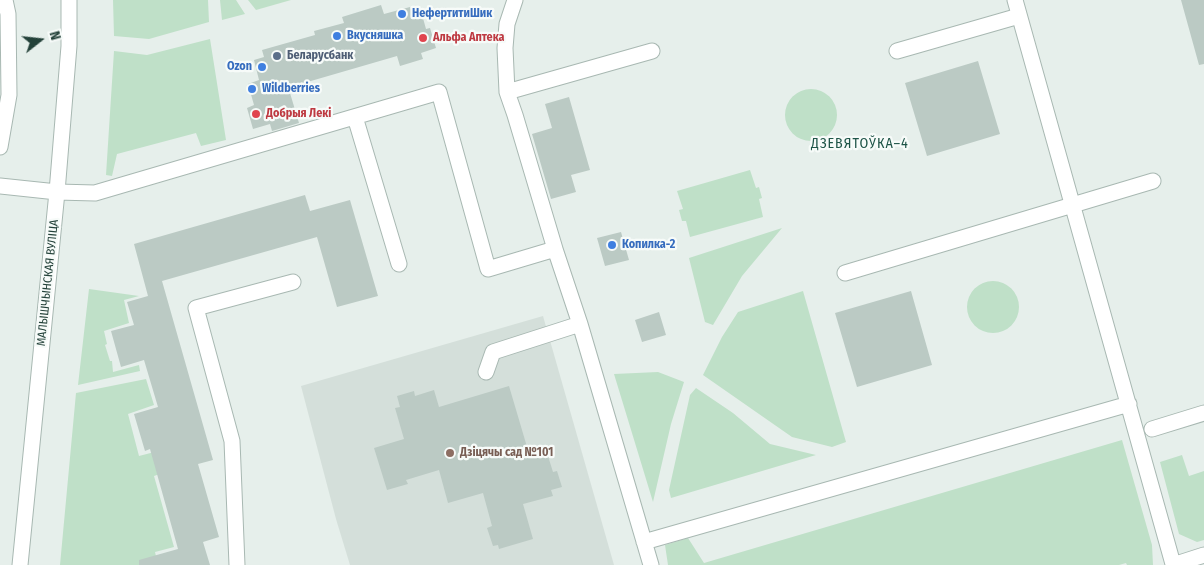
<!DOCTYPE html>
<html>
<head>
<meta charset="utf-8">
<style>
  body { margin:0 }
  #map { position:relative; width:1204px; height:565px; overflow:hidden; background:#e6efeb; font-family:"Fira Sans Condensed",sans-serif }
  canvas { display:block }
  .north { position:absolute; left:15px; top:15px; width:50px; height:50px; -webkit-text-stroke:4px #f7fbf9; paint-order:stroke; rotate:74deg; font-size:14px; font-weight:700; line-height:20px; text-align:center; color:#24423a }
  .north::after { content:''; display:block; margin:auto; width:18px; height:22px; background:#24423a; clip-path:polygon(50% 0,100% 100%,50% 72%,0 100%) }
</style>
</head>
<body>
<div id="map">
<canvas width="1204" height="565"></canvas>
<div class="north">N</div>
</div>
<script>
const ctx = document.querySelector('canvas').getContext('2d');
ctx.lineJoin = 'round';
function paint(path, color) { ctx.fillStyle = color; ctx.fill(path, 'evenodd'); }
const toPath = rows => new Path2D(rows.map(r => 'M' + r).join(''));
function stroke(path, color, width, dash) { ctx.strokeStyle = color; ctx.lineWidth = width; ctx.lineCap = dash ? 'butt' : 'round'; ctx.setLineDash(dash || []); ctx.stroke(path); }
function write(font, color, halo, rows, align = 'center') {
  ctx.font = font + ' "Fira Sans Condensed",sans-serif'; ctx.lineWidth = 4.5; ctx.setLineDash([]); ctx.textBaseline = 'middle'; ctx.strokeStyle = halo; ctx.fillStyle = color; for (const [text, x, y, turn = 0] of rows) {
    ctx.save(); ctx.translate(x, y); ctx.rotate((+turn || 0) * Math.PI / 180); ctx.textAlign = isNaN(turn) ? turn : align; if (halo) ctx.strokeText(text, 0, 0); ctx.fillText(text, 0, 0); ctx.restore();
  }
}
const built = toPath([
  [543,316,614,565,350,565,336,519,301,386]
]);
const green = toPath([
  [113,0,208,0,209,22,149,39,114,36],
  [220,0,236,0,245,14,222,20],
  [248,0,291,0,256,10],
  [210,39,226,140,201,146,196,133,117,154,112,176,106,175,114,51,147,55],
  '785 115a26 26 0 1 1 52 0a26 26 0 1 1-52 0Z',
  [750,170,756,188,759,187,762,198,759,199,763,217,690,237,686,221,682,221,679,210,683,209,677,191],
  [782,228,742,276,713,325,705,322,689,258],
  '967 307a26 26 0 1 1 52 0a26 26 0 1 1-52 0Z',
  [89,289,139,296,124,300,129,323,104,331,107,344,105,345,110,361,112,361,113,372,139,365,140,371,78,385],
  [803,291,846,442,832,447,792,437,703,375,722,337,738,312],
  [658,372,684,382,671,424,653,502,614,374],
  [146,379,154,405,128,414,139,456,166,449,171,470,154,476,174,547,155,552,158,565,60,565,76,393],
  [696,388,733,413,770,444,816,455,671,498,669,490,690,395],
  [1122,440,1152,545,1153,565,1127,565,1126,563,1119,565,668,565,665,545,688,538,704,563],
  [1182,455,1189,476,1204,471,1204,540,1197,542,1179,534,1160,462]
]);
const building = toPath([
  [1181,0,1204,0,1204,64,1199,65],
  [381,5,384,14,410,7,412,13,421,11,426,29,430,28,436,48,421,53,423,59,400,66,397,56,304,83,306,89,290,93,299,123,272,131,270,124,253,129,247,108,254,105,248,84,259,80,254,60,264,57,262,50,315,35,314,31,344,23,342,17],
  [978,61,1000,134,927,156,905,83],
  [569,97,590,170,571,175,576,192,551,199,532,134,552,128,545,104],
  [305,195,310,211,350,200,378,296,337,307,317,237,162,281,213,460,198,464,219,537,203,542,210,565,139,565,139,560,178,549,150,449,145,451,134,414,158,407,144,360,121,367,111,331,134,325,127,302,148,296,134,244],
  [621,232,629,260,605,266,597,238],
  [911,291,932,365,857,387,835,313],
  [659,312,666,335,642,342,635,320],
  [509,386,530,457,547,453,553,472,557,471,562,487,551,490,553,496,523,504,533,539,499,549,498,545,493,546,487,528,492,526,483,493,448,503,439,470,406,480,408,484,387,490,374,448,404,439,395,408,400,407,397,396,414,391,415,396,434,390,439,407]
]);
const minor = toPath([
  [515,0,507,24,505,48,507,92,515,115,555,249,580,324,651,565],
  [1015,0,1173,564],
  [897,51,1019,16],
  [507,92,652,51],
  [355,117,399,264],
  [0,147,9,95,8,14,5,0],
  [0,186,57,192,95,193,439,92,488,269,555,249],
  [845,273,1153,181],
  [486,372,493,352,580,324],
  [1152,429,1204,413],
  [644,542,1129,404],
  [20,565,57,192,69,46,69,0],
  [237,565,232,441,196,308,293,282],
  [1173,565,1204,555]
]);
const markers = [
  [402,14,5,"#3f7fe0"],
  [337,36,5,"#3f7fe0"],
  [423,38,5,"#e0444e"],
  [277,56,5,"#5c6f8a"],
  [262,67,5,"#3f7fe0"],
  [252,89,5,"#3f7fe0"],
  [256,114,5,"#e0444e"],
  [612,245,5,"#3f7fe0"],
  [450,453,5,"#8d6e63"]
];
const shopNames = [
  ["НефертитиШик",412,14],
  ["Вкусняшка",347,36],
  ["Ozon",252,67,"right"],
  ["Wildberries",262,89],
  ["Копилка-2",622,245]
];
const healthNames = [
  ["Альфа Аптека",433,38],
  ["Добрыя Лекі",266,114]
];
const serviceNames = [
  ["Беларусбанк",287,56]
];
const streetNames = [
  ["МАЛЫШЧЫНСКАЯ ВУЛІЦА",48,283,-84]
];
const educationNames = [
  ["Дзіцячы сад №101",460,453]
];
const neighbourhoodNames = [
  ["ДЗЕВЯТОЎКА–4",860,144]
];
paint(built, '#d4dfda');
paint(green, '#bfe0c8');
paint(building, '#bbcac4');
stroke(minor, '#a8b8b2', 17);
stroke(minor, '#fff', 15);
for (const [x, y, r, color] of markers) { const dot = new Path2D(); dot.arc(x, y, r, 0, 2 * Math.PI); ctx.fillStyle = color; ctx.fill(dot); stroke(dot, '#f7fbf9', 2); }
write('bold 12px', '#366cbe', '#f7fbf9', shopNames, 'left');
write('bold 12px', '#be3a42', '#f7fbf9', healthNames, 'left');
write('bold 12px', '#4e5e75', '#f7fbf9', serviceNames, 'left');
write('12px', '#24423a', '#f7fbf9', streetNames);
write('bold 12px', '#785e54', '#f7fbf9', educationNames, 'left');
ctx.letterSpacing = '1px';
write('14px', '#1f5548', '#f7fbf9', neighbourhoodNames);
ctx.letterSpacing = '0px';
</script>
</body>
</html>
